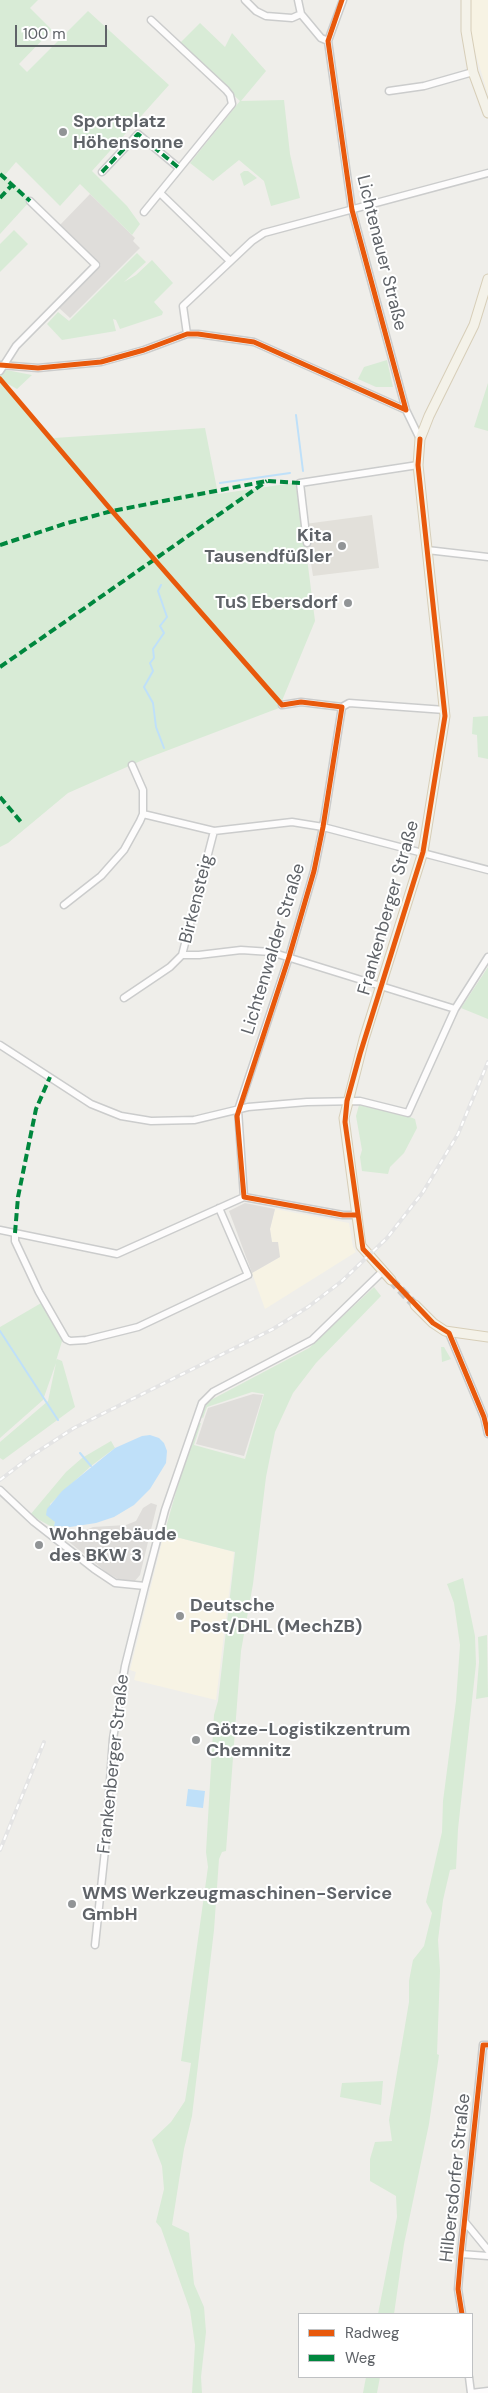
<!DOCTYPE html>
<html>
<head>
<meta charset="utf-8">
<style>
  body { margin:0 }
  #map { position:relative; width:488px; height:2393px; overflow:hidden; background:#efeeea; font-family:"DM Sans",sans-serif }
  canvas { display:block }
  .legend { position:absolute; left:298px; top:2313px; width:175px; height:65px; box-sizing:border-box; background:#fff; border:1px solid #bfc1c3; margin:0; padding:6px 9px; list-style:none; font-size:15px; color:#5f6368 }
  .legend li { display:flex; align-items:center; gap:10px; height:25px }
  .legend b { width:25px; border:1px solid #bfc1c3 }
  .scale { position:absolute; left:15px; top:25px; width:92px; height:22px; box-sizing:border-box; border:2px solid #5f6368; border-top:0; padding-left:6px; font-size:15px; line-height:18px; white-space:nowrap; color:#5f6368; -webkit-text-stroke:4px #fff; paint-order:stroke }
</style>
</head>
<body>
<div id="map">
<canvas width="488" height="2393"></canvas>
<ul class="legend">
<li><b style="height:6px;background:#e8590c"></b>Radweg</li>
<li><b style="height:6px;background:#00873e"></b>Weg</li>
</ul>
<div class="scale">100 m</div>
</div>
<script>
const ctx = document.querySelector('canvas').getContext('2d');
ctx.lineJoin = 'round';
function paint(path, color) { ctx.fillStyle = color; ctx.fill(path, 'evenodd'); }
const toPath = rows => new Path2D(rows.map(r => 'M' + r).join(''));
function stroke(path, color, width, dash) { ctx.strokeStyle = color; ctx.lineWidth = width; ctx.lineCap = dash ? 'butt' : 'round'; ctx.setLineDash(dash || []); ctx.stroke(path); }
function write(font, color, halo, rows, align = 'center') {
  ctx.font = font + ' "DM Sans",sans-serif'; ctx.lineWidth = 4; ctx.setLineDash([]); ctx.textBaseline = 'middle'; ctx.strokeStyle = halo; ctx.fillStyle = color; for (const [text, x, y, turn = 0] of rows) {
    ctx.save(); ctx.translate(x, y); ctx.rotate((+turn || 0) * Math.PI / 180); ctx.textAlign = isNaN(turn) ? turn : align; if (halo) ctx.strokeText(text, 0, 0); ctx.fillText(text, 0, 0); ctx.restore();
  }
}
const commercial = toPath([
  [462,0,488,0,488,95,462,7],
  [275,1209,349,1223,353,1247,356,1252,265,1309,252,1273,280,1257,272,1243,270,1229],
  [164,1534,234,1552,216,1700,134,1680,136,1672,130,1670]
]);
const industrial = toPath([
  [90,194,135,238,133,241,140,248,70,318,59,308,101,265,59,226],
  [245,1203,275,1209,270,1229,272,1242,278,1242,280,1257,252,1273,229,1211],
  [253,1394,263,1395,244,1456,196,1444,208,1408],
  [151,1503,157,1505,140,1575,134,1582,118,1579,106,1572,68,1541,72,1536,93,1527,126,1525,136,1521,143,1508]
]);
const education = toPath([
  [372,515,379,568,313,576,305,524]
]);
const green = toPath([
  [0,0,38,0,30,8,52,30,19,64,27,72,88,11,169,85,92,171,127,206,140,224,132,235,80,184,60,206,16,162,5,175,31,200,0,234],
  [200,23,225,47,232,33,266,71,241,101,284,100,290,154,300,198,271,206,264,181,239,160,213,181,190,163,240,101,179,44],
  [244,171,248,171,257,178,244,186,240,174],
  [14,230,28,244,0,272,0,244],
  [137,253,146,262,124,282,136,275,152,260,173,283,154,302,163,312,162,315,120,329,116,320,113,319,116,331,62,340,47,324,58,312,69,321],
  [387,360,393,387,376,387,358,379,364,367],
  [1,369,32,375,17,389,1,380,54,438,205,428,218,494,293,483,296,486,307,558,315,621,279,708,145,759,68,793,8,843,0,847,0,371],
  [488,383,488,431,474,427],
  [488,716,488,759,478,757,477,735,472,734,473,717],
  [488,967,488,1019,461,1008],
  [359,1105,402,1114,415,1119,417,1128,404,1153,390,1167,388,1174,362,1171,360,1157,362,1150,356,1116],
  [374,1287,381,1296,316,1363,293,1393,275,1432,266,1477,253,1584,241,1651,226,1851,222,1852,219,1859,214,1930,192,2116,184,2149,172,2225,189,2233,194,2284,204,2307,206,2332,201,2377,202,2393,192,2393,195,2345,190,2310,161,2228,156,2222,164,2189,162,2166,152,2140,171,2122,185,2101,191,2063,181,2061,208,1867,206,1852,214,1715,218,1701,235,1552,164,1534,195,1425,201,1423,194,1445,245,1459,264,1394,252,1392,207,1407,203,1418,201,1417,207,1402,309,1348],
  [43,1302,63,1338,56,1361,57,1359,62,1361,75,1407,3,1460,0,1458,0,1442,48,1401,56,1363,43,1400,0,1438,0,1327],
  [441,1347,444,1347,451,1359,442,1362],
  [111,1441,115,1448,91,1466,50,1504,55,1522,54,1528,30,1515,66,1472,82,1458],
  [463,1578,475,1636,476,1664,458,1829,456,1869,450,1870,443,1900,438,1940,440,1971,437,2054,439,2055,429,2124,404,2244,394,2314,378,2314,397,2217,396,2196,370,2181,370,2159,375,2142,392,2141,389,2120,409,2002,409,1981,413,1960,424,1946,432,1913,426,1902,442,1832,443,1801,456,1701,460,1645,454,1603,447,1584],
  [487,1635,488,1697,476,1699,479,1662,478,1637],
  [383,2081,381,2105,340,2097,342,2083],
  [366,2377,380,2377,377,2393,363,2393]
]);
const water = toPath([
  [150,1435,159,1438,164,1443,167,1451,166,1463,150,1489,134,1505,114,1517,96,1523,70,1527,54,1526,55,1522,46,1515,47,1509,62,1491,115,1448,142,1436],
  [188,1789,205,1791,203,1808,186,1806]
]);
const stream = toPath([
  [296,415,303,471],
  [220,483,290,473],
  [161,585,158,591,167,617,160,626,164,633,153,649,154,658,150,663,153,671,144,687,153,703,156,727,164,748],
  [0,1331,58,1420],
  [80,1453,91,1466]
]);
const majorTunnel = toPath([
  [391,1280,415,1305]
]);
const minor = toPath([
  [245,0,256,11,266,16,292,18,301,14],
  [298,0,301,14,321,38,328,41],
  [343,0,328,41,352,210,406,410,420,439],
  [389,91,424,86,473,72],
  [102,172,138,134,179,168],
  [160,193,230,261],
  [144,212,232,104,230,95,226,90,151,20],
  [187,334,183,306,252,241,264,233,488,173],
  [0,365,38,368,101,362,144,350,187,334,198,334,254,342,406,410],
  [0,371,16,346,96,265,30,201],
  [307,543,300,483,418,465],
  [427,550,488,557],
  [282,705,301,702,342,707,349,703,445,710],
  [143,814,214,831,292,822,323,827,488,870],
  [64,905,101,876,124,850,140,821,143,814,143,790,132,765],
  [182,955,199,955,241,950,271,952,455,1009],
  [124,998,170,967,182,955,214,831],
  [0,1045,91,1104,121,1116,151,1121,194,1120,248,1107,307,1102,360,1101,408,1113,455,1009,488,957],
  [244,1197,238,1110,289,957,314,871,323,827,342,707],
  [0,1230,117,1254,244,1197,343,1215,357,1215],
  [15,1233,15,1241,39,1292,66,1339,70,1341,86,1340,138,1327,248,1275,219,1208],
  [449,1333,484,1417,488,1434],
  [0,1490,34,1522,94,1569,115,1583,145,1586,165,1510,202,1403,213,1392,312,1340,383,1271],
  [95,1945,105,1850,113,1739,125,1666,145,1586],
  [465,2222,488,2250],
  [461,2254,488,2256],
  [462,2314,458,2289,461,2254,483,2045,488,2045],
  [469,2377,471,2393],
  [471,2393,488,2391]
]);
const major = toPath([
  [466,0,466,31,473,72,488,113],
  [391,1280,361,1246,344,1118,364,1039,423,852,445,716,418,465,420,439,429,416,474,325,488,279],
  [415,1305,433,1323,445,1331,488,1337]
]);
const rail = toPath([
  [0,1480,34,1454,74,1428,273,1329,308,1307,342,1281,387,1238,423,1192,458,1134,488,1062],
  [0,1850,44,1742]
]);
const quiet = toPath([
  [102,172,138,134,179,168],
  [0,174,30,201],
  [0,198,12,185],
  [0,545,64,524,112,511,267,481,300,483],
  [0,667,267,481],
  [0,797,21,822],
  [15,1233,18,1197,36,1109,50,1077]
]);
const cycleway = toPath([
  [342,0,328,41,352,210,406,410],
  [0,365,38,368,101,362,144,350,187,334,198,334,254,342,406,410],
  [0,379,112,511,282,705,301,702,342,707,323,827,314,871,289,957,237,1116,244,1197,343,1215,357,1215],
  [420,439,418,465,445,716,423,852,360,1054,347,1101,345,1122,363,1249,433,1323,449,1333,484,1417,488,1434],
  [462,2314,458,2289,461,2254,483,2045,488,2045]
]);
const markers = [
  [63,132,5,"#919496"],
  [342,546,5,"#919496"],
  [348,603,5,"#919496"],
  [39,1545,5,"#919496"],
  [180,1616,5,"#919496"],
  [196,1740,5,"#919496"],
  [72,1904,5,"#919496"]
];
const poiNames = [
  ["Sportplatz",73,122],
  ["Höhensonne",73,143],
  ["Kita",332,536,"right"],
  ["Tausendfüßler",332,557,"right"],
  ["TuS Ebersdorf",338,603,"right"],
  ["Wohngebäude",49,1535],
  ["des BKW 3",49,1556],
  ["Deutsche",190,1606],
  ["Post/DHL (MechZB)",190,1627],
  ["Götze-Logistikzentrum",206,1730],
  ["Chemnitz",206,1751],
  ["WMS Werkzeugmaschinen-Service",82,1894],
  ["GmbH",82,1915]
];
const streetNames = [
  ["Lichtenauer Straße",381,253,76],
  ["Birkensteig",197,899,-76],
  ["Frankenberger Straße",389,908,-74],
  ["Lichtenwalder Straße",274,949,-73],
  ["Frankenberger Straße",114,1764,-84],
  ["Hilbersdorfer Straße",456,2178,-84]
];
paint(commercial, '#f7f3e4');
paint(industrial, '#dfddda');
paint(education, '#e2e0da');
paint(green, '#d8ebd6');
paint(water, '#bfe0f9');
stroke(stream, '#bfe0f9', 2);
stroke(majorTunnel, '#cbcbca', 9, [9, 4.5]);
stroke(minor, '#cbcccc', 9);
stroke(major, '#d7ceb8', 11);
stroke(minor, '#fdfcfc', 6);
stroke(major, '#f4f2e9', 9);
stroke(rail, '#e4e4e4', 4);
stroke(rail, '#fff', 2, [5.5]);
stroke(quiet, '#00873e', 4, [8, 4]);
stroke(cycleway, '#e8590c', 5);
for (const [x, y, r, color] of markers) { const dot = new Path2D(); dot.arc(x, y, r, 0, 2 * Math.PI); ctx.fillStyle = color; ctx.fill(dot); stroke(dot, '#fff', 2); }
write('bold 18px', '#5f6368', '#fff', poiNames, 'left');
write('18px', '#5f6368', '#fff', streetNames);
</script>
</body>
</html>
